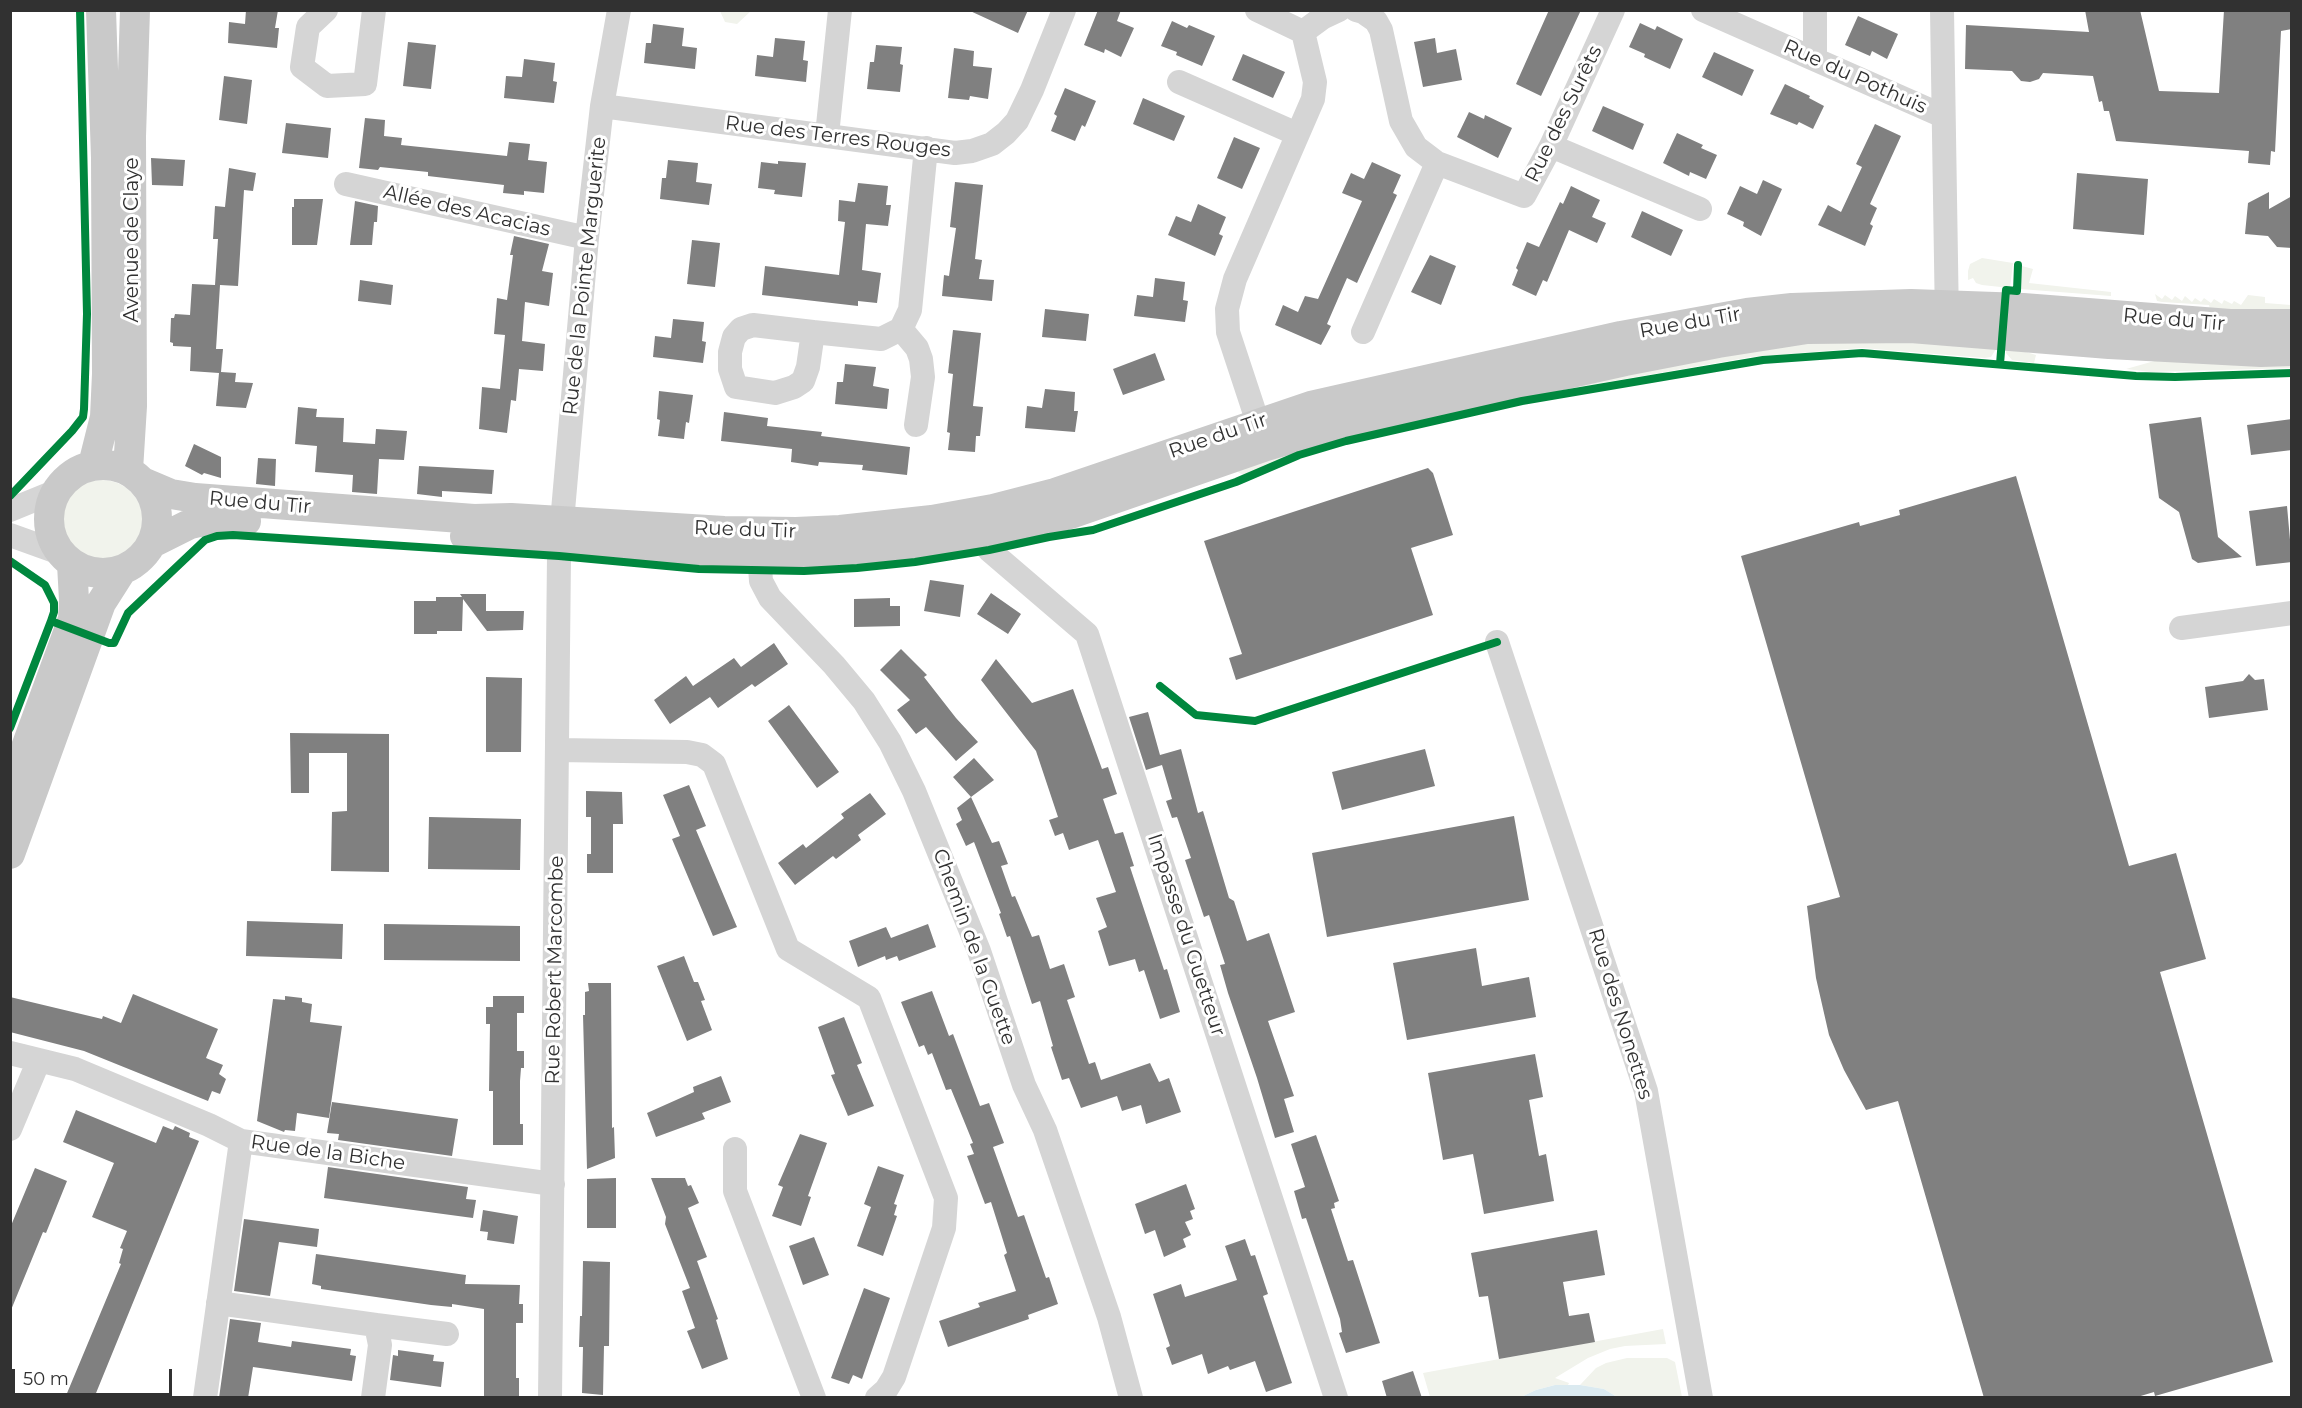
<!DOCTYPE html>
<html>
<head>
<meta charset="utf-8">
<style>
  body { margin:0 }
  #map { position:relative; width:2302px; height:1408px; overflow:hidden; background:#fff; font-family:Montserrat,sans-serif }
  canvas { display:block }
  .frame { position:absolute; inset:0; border:12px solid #313131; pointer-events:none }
  .scale { position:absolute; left:12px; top:1369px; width:160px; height:27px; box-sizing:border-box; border:3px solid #313131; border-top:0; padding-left:8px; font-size:18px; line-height:21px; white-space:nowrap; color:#313131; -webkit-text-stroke:4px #fff; paint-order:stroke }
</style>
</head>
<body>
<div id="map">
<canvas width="2302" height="1408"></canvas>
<div class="frame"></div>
<div class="scale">50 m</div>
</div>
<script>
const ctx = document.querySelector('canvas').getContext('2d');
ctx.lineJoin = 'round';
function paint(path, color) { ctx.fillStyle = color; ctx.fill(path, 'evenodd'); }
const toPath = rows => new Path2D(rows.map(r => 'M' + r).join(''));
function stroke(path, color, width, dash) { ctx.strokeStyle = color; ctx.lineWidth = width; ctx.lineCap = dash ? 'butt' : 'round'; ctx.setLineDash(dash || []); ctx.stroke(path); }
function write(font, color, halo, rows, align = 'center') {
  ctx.font = font + ' Montserrat,sans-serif'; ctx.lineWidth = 6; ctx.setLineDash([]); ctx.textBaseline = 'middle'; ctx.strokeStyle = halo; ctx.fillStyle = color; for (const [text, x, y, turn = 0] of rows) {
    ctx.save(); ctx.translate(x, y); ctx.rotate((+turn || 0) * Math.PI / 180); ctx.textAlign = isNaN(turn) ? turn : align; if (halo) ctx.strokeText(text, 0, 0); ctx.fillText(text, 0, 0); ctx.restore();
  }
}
const green = toPath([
  [720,11,751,11,737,24,725,22],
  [1982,258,2013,263,2010,288,1982,285,1976,283,1973,278,1968,280,1968,271,1970,264],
  [2022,266,2033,269,2029,283,2111,292,2111,296,2020,289],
  [2155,294,2162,299,2165,295,2172,300,2175,296,2182,301,2185,296,2192,302,2195,298,2201,302,2204,298,2211,303,2214,299,2222,304,2224,300,2232,304,2234,301,2241,305,2248,295,2265,297,2265,303,2291,305,2291,319,2210,309,2209,305,2162,302,2157,301],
  [1861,336,1996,349,1991,357,1985,358,1862,348,1751,357,1481,404,1305,449,1243,475,1238,472,1235,466,1601,373],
  [2006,346,2036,355,2034,363,2012,360,2006,353],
  [2291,358,2291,368,2151,372,2126,369,2158,360],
  '61 521a41 41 0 1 1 82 0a41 41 0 1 1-82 0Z',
  [1663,1329,1666,1344,1625,1346,1610,1349,1588,1358,1555,1378,1569,1383,1568,1385,1555,1385,1536,1390,1521,1397,1430,1397,1423,1373],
  [1627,1358,1667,1358,1675,1362,1682,1397,1617,1397,1604,1389,1580,1385,1596,1368,1606,1363]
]);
const water = toPath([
  [1555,1385,1580,1385,1604,1389,1617,1397,1521,1397,1536,1390]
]);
const building = toPath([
  [246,10,278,10,275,28,279,28,277,48,228,43,229,22,245,24],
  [968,10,1028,10,1018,33],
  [1098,10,1121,10,1117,21,1134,28,1121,57,1105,49,1104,53,1084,45],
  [1549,10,1581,10,1541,96,1516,84],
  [2085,10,2140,10,2159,91,2219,93,2224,10,2292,10,2292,29,2281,31,2275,152,2271,151,2270,165,2248,163,2249,151,2116,141,2109,111,2104,111,2102,101,2099,102,2093,76,2043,73,2039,79,2030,82,2021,81,2012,71,1965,69,1966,25,2089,32],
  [1858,16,1898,34,1887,59,1872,51,1870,56,1845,45],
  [1172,21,1187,28,1189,25,1215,36,1202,66,1176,55,1177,52,1161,46],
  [1640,23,1655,30,1657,26,1683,39,1670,69,1644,57,1645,54,1629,47],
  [653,24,684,28,682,46,697,48,695,69,644,63,646,43,651,43],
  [775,38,805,41,803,60,808,61,806,82,755,76,757,55,773,57],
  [1435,38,1437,53,1456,49,1462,80,1423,87,1414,42],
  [408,42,436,45,431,89,403,86],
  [876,45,902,47,900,64,903,65,900,92,867,89,870,62,874,62],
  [954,48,974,51,973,66,992,68,988,99,970,96,969,100,948,98],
  [1714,52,1754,70,1742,96,1702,77],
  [1243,54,1285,72,1273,98,1232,80],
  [524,59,555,63,553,81,557,82,554,103,504,98,506,76,522,77],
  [224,76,252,80,247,124,219,120],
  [1785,84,1810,96,1809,98,1824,106,1813,129,1799,122,1797,125,1770,114],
  [1065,88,1096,101,1085,127,1082,125,1075,141,1051,131,1057,116,1054,114],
  [1143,98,1185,116,1174,141,1133,124],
  [1603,106,1644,124,1633,150,1592,131],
  [1469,112,1484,119,1485,115,1512,128,1498,158,1457,137],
  [365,118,385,120,384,136,402,138,401,145,507,156,509,142,530,144,528,160,547,162,544,193,524,191,524,195,503,193,504,185,428,176,428,172,380,167,378,170,359,168],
  [286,123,331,128,328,158,282,153],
  [1875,124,1901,136,1870,204,1877,208,1870,224,1873,226,1865,246,1818,225,1828,205,1841,212,1862,167,1856,164],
  [1677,133,1703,145,1701,148,1717,155,1706,179,1690,172,1689,176,1663,163],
  [1234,137,1260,148,1242,189,1217,178],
  [151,158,185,160,183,186,152,185],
  [668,160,698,163,696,182,712,184,709,205,660,199,662,178,666,178],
  [778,161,806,163,802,197,774,194,775,190,758,188,761,162,778,164],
  [1372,162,1401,175,1393,193,1397,195,1357,283,1347,278,1327,324,1331,326,1321,345,1275,325,1283,305,1298,312,1305,296,1318,299,1362,201,1342,193,1351,173,1364,179],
  [229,168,256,173,253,191,244,190,238,286,220,285,216,349,223,349,221,372,236,373,235,382,253,383,246,408,216,406,219,373,190,371,191,347,173,346,173,343,170,342,171,318,174,318,175,314,190,315,192,284,215,285,218,239,213,239,215,206,225,207],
  [2077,173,2148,179,2144,235,2073,229],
  [1763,180,1782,189,1761,236,1743,226,1744,222,1727,214,1740,186,1757,194],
  [955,182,983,185,975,259,982,260,979,279,994,280,992,301,942,296,944,275,949,276,956,228,950,227],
  [858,183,888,186,886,205,891,205,888,226,866,224,862,270,881,273,877,303,858,301,858,306,762,295,765,266,839,275,845,222,838,221,839,200,855,202],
  [1571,186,1600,200,1592,217,1606,223,1597,243,1569,230,1547,282,1543,280,1536,296,1512,285,1518,270,1516,268,1527,242,1539,247,1560,202,1563,204],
  [2269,192,2269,209,2292,196,2292,248,2277,247,2268,236,2245,234,2248,203],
  [294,199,323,199,317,245,292,245,292,207,294,207],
  [355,201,378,206,377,222,374,222,372,245,350,245],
  [1198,204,1226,217,1219,234,1223,236,1215,256,1168,235,1176,216,1191,222],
  [1642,211,1683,230,1671,256,1631,237],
  [514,236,549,244,542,271,553,273,549,306,525,302,522,341,545,344,543,371,519,369,516,401,511,400,507,433,479,429,482,387,500,389,505,335,494,334,497,298,507,300,513,255,510,255],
  [692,240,720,243,715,287,687,284],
  [1430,255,1456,266,1441,305,1411,292],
  [1155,278,1185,282,1183,300,1188,301,1185,322,1134,316,1137,295,1153,297],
  [360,280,393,285,391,305,358,301],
  [1045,309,1089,314,1086,341,1042,337],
  [673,319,704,322,702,341,706,342,703,363,653,357,655,336,671,338],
  [953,330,981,333,973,406,983,407,980,436,976,436,975,452,948,450,950,433,947,432,953,374,948,373],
  [1155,353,1165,380,1123,395,1113,369],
  [845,364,876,367,873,386,889,389,887,409,835,404,837,382,843,382],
  [1045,389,1075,392,1074,411,1078,411,1075,432,1025,428,1027,406,1042,408],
  [659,391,693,395,689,423,686,422,684,439,658,436,660,420,657,419],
  [298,407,317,409,316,417,344,418,343,442,375,444,376,429,407,431,404,460,379,459,377,494,352,492,353,475,315,472,317,446,295,444],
  [724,412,768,418,767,426,822,432,821,436,910,447,907,475,862,470,863,465,819,462,818,466,791,462,792,449,721,441],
  [2201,417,2218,537,2242,557,2198,563,2192,559,2179,512,2159,498,2149,424],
  [2292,419,2292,450,2251,455,2247,425],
  [194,444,221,457,221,478,204,473,202,475,185,466],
  [258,458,276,459,275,486,256,484],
  [419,466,494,470,492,494,442,491,442,497,417,494],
  [1428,468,1433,473,1453,535,1411,548,1433,615,1236,680,1229,658,1242,654,1204,541],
  [2016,476,2129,866,2176,853,2206,959,2160,972,2273,1362,2155,1396,2154,1392,2134,1398,1984,1398,1898,1101,1866,1110,1844,1070,1829,1035,1816,978,1807,906,1840,897,1741,556,1859,522,1860,526,1900,515,1899,510],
  [2287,506,2292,562,2256,566,2249,511],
  [930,580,964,585,960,617,924,611],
  [991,593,1021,614,1008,634,977,614],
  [460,594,486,594,486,611,524,611,523,630,487,631,463,599,462,631,437,631,437,634,414,634,414,601,436,601,436,597,462,597],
  [890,598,890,606,900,606,900,626,854,627,854,599],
  [774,643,788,664,755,687,752,684,718,708,710,697,670,724,654,700,686,676,693,686,734,658,741,667],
  [901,649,927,675,924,677,956,718,978,742,956,761,926,727,916,734,897,710,910,700,880,670],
  [996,659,1032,703,1073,689,1102,769,1108,767,1117,794,1103,799,1115,834,1123,832,1134,866,1130,867,1164,970,1167,969,1180,1012,1160,1019,1144,970,1139,972,1135,959,1109,966,1098,931,1107,927,1096,898,1116,892,1098,840,1069,850,1063,833,1055,836,1049,820,1058,817,1036,751,981,680],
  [2249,674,2255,680,2264,679,2268,710,2209,718,2205,687,2243,681],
  [486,677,522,678,521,752,486,752],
  [789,705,839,772,817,788,768,721],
  [1148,712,1160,755,1181,749,1198,813,1203,811,1229,898,1234,901,1247,941,1269,933,1295,1012,1268,1021,1294,1096,1284,1099,1294,1132,1275,1138,1257,1078,1228,993,1220,965,1225,964,1209,915,1204,917,1185,860,1191,858,1177,817,1172,818,1166,801,1172,799,1162,765,1146,770,1129,717],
  [290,733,389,734,389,872,331,871,332,812,347,811,347,753,309,753,309,793,291,793],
  [1425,749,1435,786,1342,810,1332,772],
  [974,758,994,780,971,797,953,777],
  [689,785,706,826,696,830,737,927,713,936,672,839,680,836,663,795],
  [586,791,622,792,623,824,613,824,613,873,587,873,587,854,591,854,591,817,586,817],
  [870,793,886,814,858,835,861,840,836,859,833,856,795,885,778,863,803,844,806,848,844,818,841,814],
  [971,797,992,843,999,841,1008,864,1001,866,1012,897,1015,896,1032,937,1039,935,1050,969,1064,964,1075,997,1067,1000,1089,1064,1095,1062,1101,1080,1150,1063,1159,1082,1169,1078,1181,1112,1146,1124,1141,1105,1122,1111,1117,1096,1081,1108,1069,1078,1062,1080,1051,1047,1053,1046,1040,1001,1032,1004,1010,936,1007,937,999,914,1001,913,974,842,966,846,956,824,962,820,957,808],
  [1514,816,1529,900,1327,937,1312,853],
  [429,817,521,819,520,870,428,869],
  [247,921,343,924,342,959,246,956],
  [384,924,520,926,520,961,384,960],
  [928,924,936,947,899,961,897,956,886,960,885,956,858,967,849,941,886,927,891,938],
  [1476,948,1482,986,1529,977,1536,1017,1407,1040,1393,963],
  [684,956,694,982,698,982,705,1000,701,1001,712,1030,687,1041,657,966],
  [588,983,611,983,612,1128,614,1127,615,1158,587,1169,583,1015,585,1015,585,992,589,991],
  [932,991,949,1036,953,1034,980,1106,989,1103,1004,1143,993,1147,1018,1217,1024,1215,1046,1278,1049,1277,1058,1304,1028,1315,1029,1319,948,1347,939,1321,980,1307,978,1303,1016,1291,1004,1255,1007,1253,991,1202,985,1204,967,1156,974,1154,970,1144,973,1143,951,1089,946,1090,932,1053,928,1055,924,1045,919,1047,901,1002],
  [133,994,218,1029,206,1058,223,1065,219,1074,226,1079,220,1094,212,1091,208,1101,84,1051,10,1032,10,997,102,1019,103,1016,121,1023],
  [285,996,302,998,302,1002,312,1004,310,1022,342,1026,329,1118,297,1113,295,1131,285,1130,284,1132,257,1121,273,999,285,1000],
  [493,996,524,996,524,1013,517,1013,517,1051,524,1051,524,1068,521,1068,520,1081,520,1124,523,1124,523,1145,493,1145,493,1091,489,1091,490,1024,486,1024,486,1007,493,1007],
  [844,1017,862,1063,857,1065,874,1106,848,1116,831,1075,835,1074,818,1027],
  [1535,1054,1543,1097,1529,1100,1539,1156,1546,1154,1554,1201,1484,1214,1473,1154,1443,1160,1428,1073],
  [721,1076,731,1102,702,1113,705,1119,656,1137,647,1113,694,1092,693,1087],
  [332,1102,458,1119,452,1156,338,1140,339,1134,327,1133],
  [76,1110,156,1143,163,1126,173,1130,175,1126,190,1133,189,1137,199,1141,94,1398,65,1398,121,1264,119,1263,123,1249,120,1248,127,1231,92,1217,114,1163,63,1142],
  [800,1134,827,1143,808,1196,811,1197,801,1226,772,1216,783,1187,778,1185],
  [1316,1135,1339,1201,1334,1203,1335,1208,1331,1209,1348,1261,1353,1260,1380,1343,1346,1353,1339,1333,1342,1332,1340,1319,1306,1218,1302,1219,1294,1191,1305,1187,1291,1144],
  [878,1166,904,1175,894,1204,897,1205,894,1215,897,1216,883,1256,857,1246,871,1207,864,1204],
  [328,1167,468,1187,466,1199,476,1200,473,1218,324,1198],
  [35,1168,67,1181,46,1233,43,1232,11,1310,10,1228],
  [616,1178,616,1228,587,1228,587,1179],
  [651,1178,685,1178,688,1186,691,1185,699,1203,688,1208,707,1257,697,1261,718,1319,716,1320,728,1359,702,1369,687,1331,695,1328,682,1291,690,1288,665,1224,666,1217],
  [1186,1184,1195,1209,1190,1211,1193,1219,1185,1222,1191,1235,1183,1239,1186,1247,1164,1257,1155,1230,1145,1234,1135,1204],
  [483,1210,518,1216,514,1244,487,1240,488,1232,480,1231],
  [244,1219,319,1229,317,1247,279,1242,270,1296,234,1291],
  [1597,1230,1605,1275,1563,1282,1569,1316,1589,1313,1595,1342,1499,1359,1488,1296,1479,1297,1471,1253],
  [814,1237,829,1275,803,1285,789,1246],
  [1245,1239,1251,1256,1255,1255,1268,1294,1263,1296,1292,1383,1266,1392,1255,1361,1230,1370,1228,1366,1208,1374,1202,1354,1172,1365,1166,1348,1170,1346,1153,1294,1181,1284,1185,1297,1237,1280,1225,1246],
  [316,1254,466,1275,465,1284,520,1285,519,1304,523,1304,523,1323,516,1323,516,1378,519,1378,519,1398,484,1398,484,1309,452,1304,452,1307,431,1305,321,1289,321,1286,312,1284],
  [583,1261,610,1262,609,1346,604,1346,603,1395,582,1393,583,1347,579,1347,580,1316,582,1316],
  [864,1288,890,1298,862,1379,853,1375,849,1384,831,1378],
  [230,1319,261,1323,258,1342,291,1347,292,1341,351,1349,350,1355,356,1356,352,1381,253,1367,248,1398,219,1398],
  [398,1350,434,1355,433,1361,444,1362,441,1387,390,1380,393,1355,398,1356],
  [1413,1371,1422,1398,1387,1398,1382,1381]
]);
const minor = toPath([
  [326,10,308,27,302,67,327,86,365,84,374,10],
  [1257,10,1303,32,1315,82,1313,99,1235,279,1227,309,1228,332,1264,441],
  [1356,10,1363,12,1376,21,1381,30,1401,121,1416,147,1437,163,1524,196,1551,146,1613,10],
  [1703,10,1943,116],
  [1942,10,1947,322],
  [1303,32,1322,18,1339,10],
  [1815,59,1815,10],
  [1179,82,1297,134],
  [602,106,955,153,972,151,992,144,1006,133,1017,121,1032,90,1064,10],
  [827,135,840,10],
  [1551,146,1700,209],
  [346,184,587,238],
  [901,329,917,348,921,359,923,377,916,425],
  [813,332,753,325,741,329,734,337,730,352,730,369,736,387,775,393,794,387,803,381,808,367,813,332,881,339,901,329,910,310,926,148],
  [1363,332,1437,163],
  [10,510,54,492],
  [981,520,989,550,1087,634,1336,1398],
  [10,535,60,553],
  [758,539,761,581,770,598,834,665,864,701,890,742,914,791,979,951,1024,1085,1045,1130,1109,1317,1131,1398],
  [2181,628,2292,613],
  [1497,642,1646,1091,1701,1398],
  [558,750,687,752,702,755,714,764,788,949,869,998,946,1198,944,1228,894,1377,886,1390,877,1398],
  [10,1053,75,1069,209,1125,241,1141,553,1184],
  [10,1129,39,1060],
  [735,1149,735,1191,814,1398],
  [218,1303,376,1325,380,1345,373,1398],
  [376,1325,447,1334],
  [205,1398,241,1141],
  [550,1398,559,556,587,238,602,106,619,10]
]);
const major = toPath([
  '49 519a54 54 0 1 1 108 0a54 54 0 1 1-108 0Z',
  [93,465,105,417,107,374,106,158,101,10],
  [128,470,132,406,131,136,135,10],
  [145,483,171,494,195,498,474,519,511,518,724,531,796,532,840,530,932,520,993,509,1055,493,1311,406,1621,336,1747,313,1792,308,1911,304,2023,308,2230,324,2292,324],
  [465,536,758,556,851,554,939,544,1018,529,1073,513,1266,446,1345,423,1625,361,1718,343,1807,329,1911,328,2109,344,2261,352,2292,351],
  [152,543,190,524,212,519,246,521],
  [10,791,73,619,74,600,72,564],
  [10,854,101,603,122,570]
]);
const cycleway = toPath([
  [2000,364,2006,290,2017,291,2018,265],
  [10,496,72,431,83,417,84,409,87,314,80,10],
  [10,561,45,585,54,603,54,612,51,621,109,643,114,643,128,613,205,540,217,536,233,535,559,556,699,569,804,571,857,568,915,562,989,550,1049,537,1093,530,1236,482,1299,455,1346,441,1522,401,1763,360,1862,353,2136,376,2175,377,2292,373],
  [1160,686,1196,715,1255,721,1497,642],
  [10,728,51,621]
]);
const streetNames = [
  ["Rue du Pothuis",1855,77,24],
  ["Rue des Surêts",1564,114,-64],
  ["Rue des Terres Rouges",838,137,7],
  ["Allée des Acacias",467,211,13],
  ["Avenue de Claye",132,240,-90],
  ["Rue de la Pointe Marguerite",585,276,-84],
  ["Rue du Tir",2174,320,5],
  ["Rue du Tir",1690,323,-10],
  ["Rue du Tir",1218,436,-19],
  ["Rue du Tir",260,503,5],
  ["Rue du Tir",745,530,2],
  ["Impasse du Guetteur",1186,935,72],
  ["Chemin de la Guette",974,947,70],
  ["Rue Robert Marcombe",555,970,-89],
  ["Rue des Nonettes",1620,1014,73],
  ["Rue de la Biche",328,1153,8]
];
paint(green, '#f1f3ec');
paint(water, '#dbeaf0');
paint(building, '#808080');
stroke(minor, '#d5d5d5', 24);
stroke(major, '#c9c9c9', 30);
stroke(cycleway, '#00873e', 8);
write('20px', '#313131', '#fff', streetNames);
</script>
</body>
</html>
